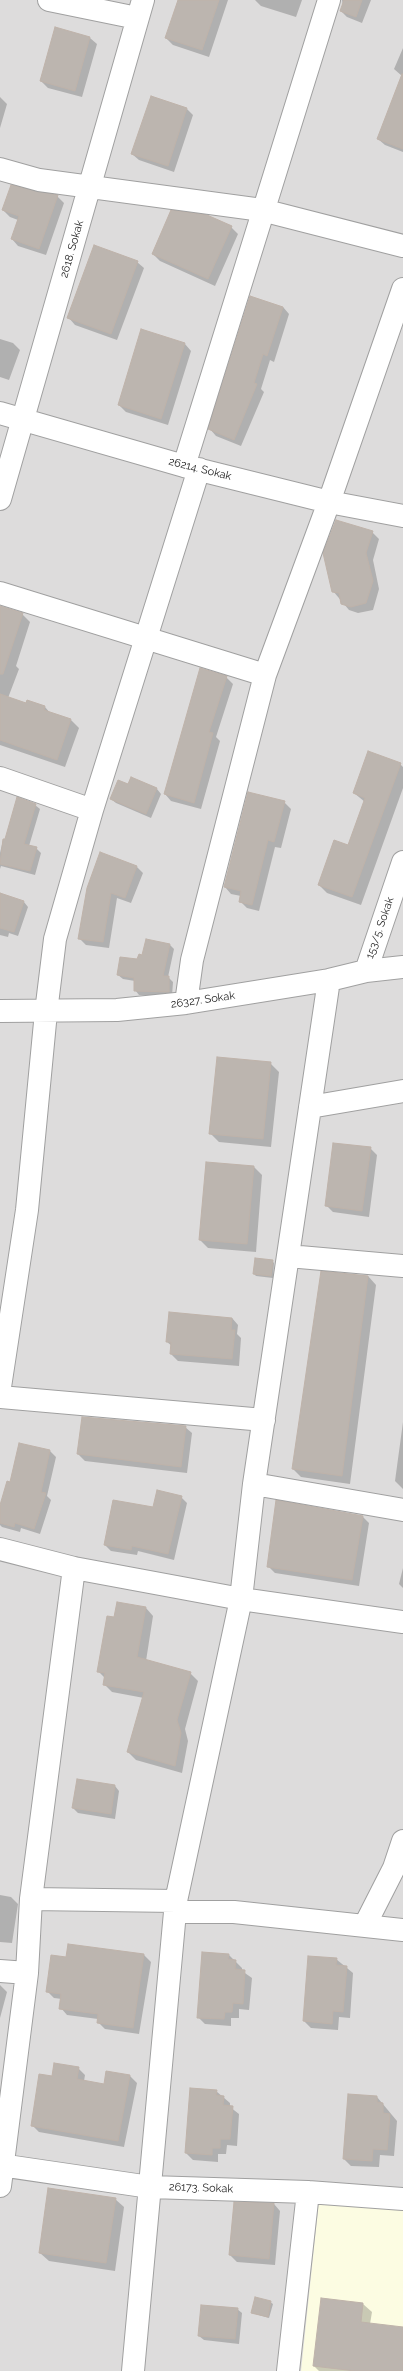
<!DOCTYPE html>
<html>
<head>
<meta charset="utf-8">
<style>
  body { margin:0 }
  canvas { display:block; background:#efece6 }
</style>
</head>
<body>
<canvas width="403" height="2371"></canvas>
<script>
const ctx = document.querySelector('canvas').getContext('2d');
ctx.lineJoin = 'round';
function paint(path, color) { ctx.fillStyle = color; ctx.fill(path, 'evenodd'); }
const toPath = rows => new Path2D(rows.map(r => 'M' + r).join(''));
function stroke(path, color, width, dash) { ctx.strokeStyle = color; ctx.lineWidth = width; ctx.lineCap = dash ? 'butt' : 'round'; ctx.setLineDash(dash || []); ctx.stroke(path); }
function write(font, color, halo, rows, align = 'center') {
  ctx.font = font + ' Raleway,sans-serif'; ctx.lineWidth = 3.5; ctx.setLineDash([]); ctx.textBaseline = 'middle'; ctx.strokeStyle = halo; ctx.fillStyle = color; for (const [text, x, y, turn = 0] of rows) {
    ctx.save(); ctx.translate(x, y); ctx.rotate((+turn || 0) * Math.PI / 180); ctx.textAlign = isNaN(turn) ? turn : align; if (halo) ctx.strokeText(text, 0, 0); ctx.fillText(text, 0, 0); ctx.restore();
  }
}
const residential = toPath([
  [0,0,403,0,403,2371,0,2371]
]);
const education = toPath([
  [319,2200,403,2209,403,2371,301,2371]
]);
const shadow = toPath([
  [179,0,228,0,209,57,173,45,166,38],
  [255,0,302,0,296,17,261,6],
  [342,0,371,0,362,23,347,17,341,11,343,6],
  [56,28,90,38,97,44,82,97,48,88,41,81],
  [403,48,403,152,385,145,378,139,402,76,394,69],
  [0,97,7,104,0,128],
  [187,109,193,115,174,172,139,160,132,154],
  [57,196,64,203,46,255,18,246,12,239,18,220,10,217,3,210],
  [231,227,238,234,215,286,160,261,153,254],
  [137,262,144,268,117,340,75,325,69,318],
  [283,307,289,314,274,362,270,360,261,389,264,392,241,446,216,436,210,429],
  [0,339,13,343,20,350,9,380,0,377],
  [185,344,191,351,168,425,126,412,119,405],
  [372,532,379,539,373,560,379,589,373,610,358,613,349,610,333,591],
  [0,607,22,614,30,622,16,666,19,669,8,698,26,704,27,701,45,707,51,714,71,720,79,728,65,767,0,745],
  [226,677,233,684,216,737,220,741,201,809,171,801,165,794],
  [400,764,403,767,403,788,361,905,327,893,319,885,349,847,365,802,354,793],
  [131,778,157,789,161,794,151,818,116,803,111,799,128,786],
  [284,802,291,809,281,848,275,847,259,911,247,908,240,901,241,896,231,894,225,887],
  [35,805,40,809,29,846,36,848,41,853,35,875,1,866,0,869,0,853,3,840,6,840],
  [101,854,137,867,143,873,131,903,117,898,109,948,86,945,80,939],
  [0,894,24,902,28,907,18,936,9,933,8,937,0,935],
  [147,940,170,945,174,949,168,977,173,982,172,996,139,995,135,990,135,981,123,979,118,975,143,956],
  [270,1063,279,1072,271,1147,219,1142,210,1133],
  [370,1148,377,1155,369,1217,333,1212,326,1205],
  [254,1167,262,1175,256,1252,208,1248,200,1240],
  [272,1261,274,1263,273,1278,256,1276,254,1274],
  [322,1272,368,1276,376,1285,350,1484,301,1477,293,1469],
  [232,1318,238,1325,237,1334,241,1338,239,1366,178,1361,171,1354,172,1346,167,1342],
  [403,1422,403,1489,395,1481],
  [185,1427,192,1433,187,1473,85,1461,78,1454],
  [50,1451,56,1457,47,1496,51,1500,40,1534,21,1528,20,1532,2,1527,0,1525,0,1508,10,1483],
  [181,1497,187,1503,174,1560,138,1551,137,1555,111,1551,105,1545,153,1509],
  [363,1517,369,1523,359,1586,275,1573,268,1566],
  [403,1568,403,1588,399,1584],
  [146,1608,153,1616,146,1661,190,1673,198,1681,185,1729,188,1741,182,1773,136,1760,128,1752,144,1698,112,1692,104,1684,105,1678,98,1671,115,1618],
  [115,1786,119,1791,115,1819,78,1813,73,1808],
  [0,1895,11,1897,18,1904,12,1943,0,1942],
  [144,1955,151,1962,139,2034,105,2029,98,2022,98,2019,67,2015,61,2008,62,1999,54,1998,47,1991,67,1958],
  [229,1955,242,1968,242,1971,252,1978,249,2010,239,2009,239,2018,231,2018,231,2026,205,2024,198,2017],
  [336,1959,353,1973,350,2018,339,2017,338,2030,311,2028,304,2021],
  [0,1985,7,1992,0,2018],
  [78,2068,85,2075,84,2081,105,2085,107,2072,130,2076,137,2083,124,2147,39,2132,32,2125,53,2077],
  [191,2089,216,2091,230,2103,230,2107,239,2114,237,2146,227,2145,226,2154,218,2154,218,2162,193,2160,186,2153],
  [377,2097,397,2121,394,2156,380,2155,379,2167,351,2166,344,2159],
  [115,2199,124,2207,115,2271,49,2261,40,2253],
  [274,2204,280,2211,275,2265,237,2262,230,2255],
  [322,2299,363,2304,372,2312,370,2324,403,2328,403,2371,319,2371,314,2366],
  [270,2302,273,2304,269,2318,252,2313],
  [237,2309,242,2313,239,2344,204,2340,199,2336]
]);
const building = toPath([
  [178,0,219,0,202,50,165,38,178,0],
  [344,0,362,0,356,17,340,11,344,0],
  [55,27,90,37,75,91,40,81,55,27],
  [402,74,403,74,403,149,377,139,402,74],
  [151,96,187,108,168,166,131,154,151,96],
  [11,185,58,195,39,249,11,239,19,216,2,210,11,185],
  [171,210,207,215,232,226,208,279,152,254,171,210],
  [94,245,138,261,111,334,67,318,94,245],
  [250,296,283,307,267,356,263,354,254,383,257,384,234,440,208,429,250,296],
  [141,329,185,343,161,419,118,405,141,329],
  [336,520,373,531,366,553,373,581,366,603,351,607,341,604,339,593,332,592,323,553,336,520],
  [0,606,23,613,3,674,0,674,0,606],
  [200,668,227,676,209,732,213,733,194,803,164,794,200,668],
  [0,694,26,703,27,700,45,706,44,710,71,719,57,760,0,740,0,694],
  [368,751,401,763,352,897,318,885,334,840,348,845,365,798,353,793,368,751],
  [131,777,157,788,146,814,110,799,118,780,128,784,131,777],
  [248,792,285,801,274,842,268,840,252,905,239,902,241,891,224,887,248,792],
  [17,797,36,804,24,844,37,847,30,871,0,864,3,839,5,839,17,797],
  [100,852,137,866,125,898,111,893,103,942,78,939,87,888,100,852],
  [0,893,24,901,14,932,0,928,0,893],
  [146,939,170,944,163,976,169,976,169,992,134,991,134,978,117,975,120,957,137,959,139,954,142,955,146,939],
  [217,1057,271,1062,263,1139,209,1134,217,1057],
  [333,1143,371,1147,362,1211,325,1206,333,1143],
  [206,1162,254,1166,247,1244,199,1240,206,1162],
  [255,1258,273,1260,271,1276,253,1274,255,1258],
  [321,1271,368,1276,342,1476,292,1469,321,1271],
  [169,1312,232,1318,231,1330,235,1330,232,1359,170,1354,171,1342,166,1342,169,1312],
  [82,1417,186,1426,181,1467,77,1454,82,1417],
  [19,1443,50,1450,41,1492,46,1493,34,1529,15,1523,14,1527,0,1523,0,1505,7,1481,10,1482,19,1443],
  [157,1490,182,1496,168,1554,132,1546,131,1550,104,1545,113,1500,153,1507,157,1490],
  [276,1500,363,1516,352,1580,267,1567,276,1500],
  [117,1602,146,1607,137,1657,191,1672,177,1720,181,1733,175,1766,127,1752,144,1692,103,1685,105,1673,97,1672,107,1616,114,1617,117,1602],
  [77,1779,115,1785,111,1814,72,1808,77,1779],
  [68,1944,144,1954,133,2028,97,2023,98,2014,59,2009,61,1994,46,1992,51,1955,66,1957,68,1944],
  [202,1952,229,1954,228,1959,236,1960,235,1969,245,1970,243,2004,233,2003,232,2012,225,2012,224,2019,197,2018,202,1952],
  [308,1956,337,1958,336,1965,347,1966,343,2012,333,2011,332,2024,303,2021,308,1956],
  [54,2063,79,2067,77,2079,104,2084,106,2071,130,2075,118,2141,31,2126,39,2074,52,2076,54,2063],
  [190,2088,217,2090,216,2095,224,2096,223,2105,233,2106,230,2139,220,2139,220,2148,212,2148,212,2155,185,2153,190,2088],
  [348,2094,377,2096,377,2102,383,2103,383,2113,390,2114,387,2150,373,2149,372,2161,343,2159,348,2094],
  [48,2188,116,2198,106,2263,39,2253,48,2188],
  [234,2202,274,2203,269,2259,229,2255,234,2202],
  [255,2297,271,2301,268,2317,251,2313,255,2297],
  [321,2298,363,2303,361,2322,403,2327,403,2371,355,2371,313,2366,321,2298],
  [201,2305,238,2308,235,2339,198,2336,201,2305]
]);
const minor = toPath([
  [49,0,137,18],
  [0,169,39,180,262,210,403,246],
  [0,413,184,466,329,502,403,516],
  [184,466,329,0],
  [0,499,143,0],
  [0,593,265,675],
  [0,778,92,810],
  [366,971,403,862],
  [186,1003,192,960,265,675,329,502,403,289],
  [0,1011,117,1010,186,1003,329,980,366,971,403,967],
  [310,1107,403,1091],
  [288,1256,403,1266],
  [0,1387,27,1210,46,1012,55,939,92,810,199,469],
  [0,1397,264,1420],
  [254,1484,403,1510],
  [0,1549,74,1568,241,1599,403,1622],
  [31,1899,176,1901],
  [175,1912,234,1912,403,1930],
  [365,1925,394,1868,403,1841],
  [0,1971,27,1973],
  [0,2165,150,2187,308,2192,403,2199],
  [0,2186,27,1973,31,1899,74,1568],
  [133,2371,176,1901,241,1599,254,1484,329,980],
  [288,2371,308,2192]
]);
const streetNames = [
  ["2618. Sokak",72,249,-74],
  ["26214. Sokak",200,469,14],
  ["153/5. Sokak",380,928,-71],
  ["26327. Sokak",203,1000,-8],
  ["26173. Sokak",201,2188,2]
];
paint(residential, '#dddcdc');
paint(education, '#fcfce2');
paint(shadow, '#0003');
paint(building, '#bcb5af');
stroke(building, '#bfb3aa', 1);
stroke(minor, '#a0a0a0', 24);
stroke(minor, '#fff', 22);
write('11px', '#1f1f1f', '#fff', streetNames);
</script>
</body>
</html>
